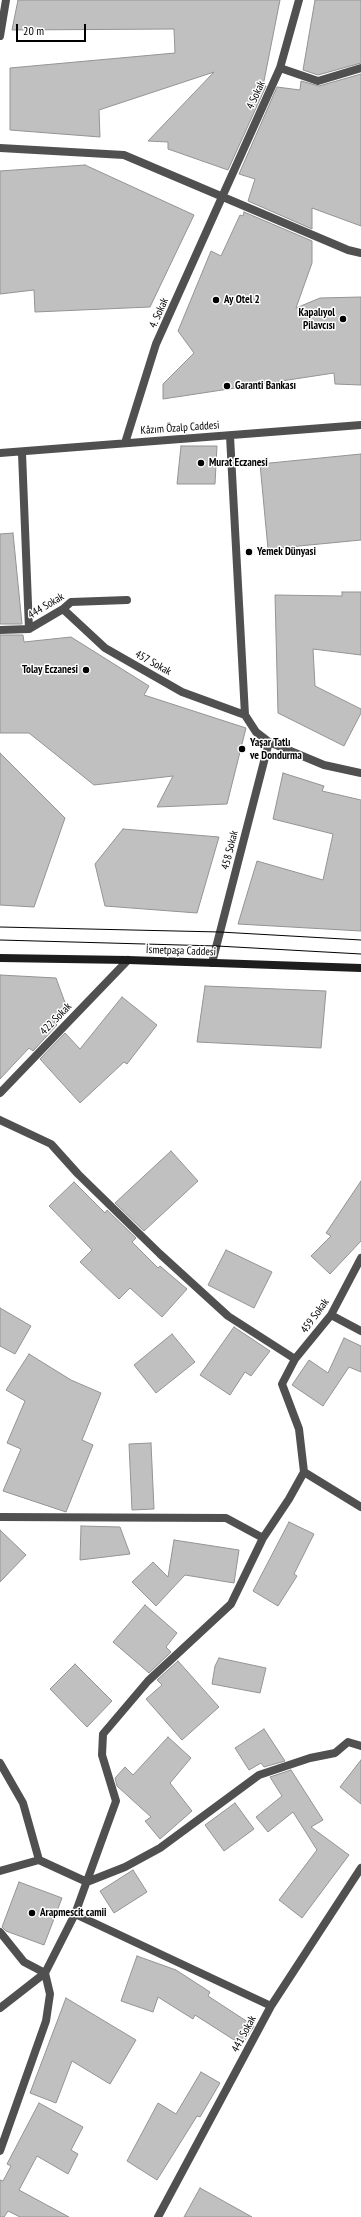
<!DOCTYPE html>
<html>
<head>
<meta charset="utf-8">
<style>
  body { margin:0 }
  #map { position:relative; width:361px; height:2217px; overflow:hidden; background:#fff; font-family:"PT Sans Narrow",sans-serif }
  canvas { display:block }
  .scale { position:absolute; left:16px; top:24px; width:70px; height:18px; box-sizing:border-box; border:2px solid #000; border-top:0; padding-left:5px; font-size:12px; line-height:14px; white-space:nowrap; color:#000; -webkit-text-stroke:3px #fff; paint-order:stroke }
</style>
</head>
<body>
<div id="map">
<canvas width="361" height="2217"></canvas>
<div class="scale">20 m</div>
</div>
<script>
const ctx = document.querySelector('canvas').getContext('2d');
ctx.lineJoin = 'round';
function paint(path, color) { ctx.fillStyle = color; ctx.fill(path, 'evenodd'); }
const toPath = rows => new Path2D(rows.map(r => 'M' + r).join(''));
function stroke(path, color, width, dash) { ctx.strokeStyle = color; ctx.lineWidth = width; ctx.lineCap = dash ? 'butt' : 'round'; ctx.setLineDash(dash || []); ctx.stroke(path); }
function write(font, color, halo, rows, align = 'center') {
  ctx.font = font + ' "PT Sans Narrow",sans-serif'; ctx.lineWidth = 3; ctx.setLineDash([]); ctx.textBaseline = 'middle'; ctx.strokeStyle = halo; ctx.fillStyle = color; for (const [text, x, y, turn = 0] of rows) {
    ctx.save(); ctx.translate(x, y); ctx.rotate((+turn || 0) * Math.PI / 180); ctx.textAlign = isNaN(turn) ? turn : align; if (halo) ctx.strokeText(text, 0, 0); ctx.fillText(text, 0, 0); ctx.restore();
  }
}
const building = toPath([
  [18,0,280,0,263,86,266,86,228,170,168,149,168,142,148,141,214,72,99,110,100,137,10,130,10,68,175,53,174,29,12,30,18,0],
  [315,0,361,0,361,63,318,75,303,70,315,0],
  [361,74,361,226,312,208,312,229,248,201,255,179,239,174,277,87,300,90,301,81,319,86,361,74],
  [85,165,194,215,150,307,35,312,34,290,0,294,0,171,85,165],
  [244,212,312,241,312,263,296,308,320,298,361,297,361,385,335,384,334,373,163,399,163,384,194,353,178,331,211,251,221,256,240,215,243,216,244,212],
  [181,446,217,446,215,484,177,484,181,446],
  [361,454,361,540,268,549,260,464,361,454],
  [13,533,22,624,0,624,0,534,13,533],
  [342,592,361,592,361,655,313,649,315,686,361,709,361,713,344,746,278,713,275,595,342,596,342,592],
  [0,635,23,635,24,642,71,637,149,686,144,695,246,728,227,804,157,807,173,776,94,785,29,733,0,733,0,635],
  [0,753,65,818,34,907,0,905,0,753],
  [283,773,324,786,322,791,361,800,361,931,238,924,257,861,323,880,333,834,273,819,283,773],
  [123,829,219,837,197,913,105,906,95,864,123,829],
  [0,975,56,978,67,1008,54,1022,57,1025,33,1051,29,1048,0,1079,0,975],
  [205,986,326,991,321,1048,197,1042,205,986],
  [122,997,157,1025,127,1064,124,1062,80,1103,40,1059,65,1033,80,1049,122,997],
  [171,1151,198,1181,144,1231,115,1203,171,1151],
  [361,1181,361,1241,330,1274,311,1256,331,1236,326,1233,361,1181],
  [74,1182,105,1213,107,1210,136,1238,132,1242,158,1268,160,1266,187,1289,162,1317,130,1288,119,1299,80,1262,92,1250,49,1206,74,1182],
  [226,1250,272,1272,254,1308,208,1285,226,1250],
  [0,1308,31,1326,15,1354,0,1346,0,1308],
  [234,1327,270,1351,251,1376,245,1372,230,1395,200,1375,234,1327],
  [172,1334,195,1362,156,1393,134,1365,172,1334],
  [344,1338,361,1346,361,1372,349,1367,323,1406,292,1385,309,1360,328,1373,344,1338],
  [29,1354,71,1380,101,1393,82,1440,93,1445,66,1512,3,1491,21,1449,7,1443,25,1401,6,1390,29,1354],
  [151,1443,154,1509,132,1510,129,1444,151,1443],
  [289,1522,314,1534,294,1574,297,1576,278,1606,253,1591,289,1522],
  [81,1526,120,1527,130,1554,80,1560,81,1526],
  [0,1530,26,1555,0,1582,0,1530],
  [174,1540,239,1550,234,1583,185,1575,156,1606,132,1582,153,1562,168,1577,174,1540],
  [145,1605,177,1633,166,1647,171,1652,149,1673,113,1642,145,1605],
  [219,1658,266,1668,260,1693,212,1684,215,1666,219,1658],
  [178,1661,219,1707,182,1740,146,1699,162,1685,157,1680,178,1661],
  [75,1664,112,1701,87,1727,50,1689,75,1664],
  [264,1729,285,1761,264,1767,261,1763,249,1770,235,1748,264,1729],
  [168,1737,191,1758,170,1783,192,1811,160,1839,145,1821,151,1817,117,1786,115,1778,125,1767,133,1775,168,1737],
  [361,1760,361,1804,340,1787,361,1760],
  [291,1770,323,1820,311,1827,349,1855,302,1918,279,1900,317,1850,293,1812,268,1832,256,1817,282,1796,270,1777,291,1770],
  [235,1803,254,1829,224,1851,205,1825,235,1803],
  [133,1870,147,1892,114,1913,100,1891,133,1870],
  [19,1882,62,1898,44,1945,6,1931,2,1927,19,1882],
  [137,1956,176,1970,210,1992,208,1996,254,2026,242,2045,195,2015,193,2019,158,1997,153,2012,121,2001,137,1956],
  [66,1998,136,2040,110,2084,72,2061,56,2103,30,2093,66,1998],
  [201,2072,220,2083,200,2117,197,2116,157,2180,127,2161,158,2103,176,2114,201,2072],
  [39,2103,83,2127,71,2150,78,2154,68,2174,37,2156,19,2190,69,2217,20,2217,8,2211,4,2217,0,2217,0,2180,3,2181,11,2166,7,2164,39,2103],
  [200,2188,252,2217,184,2217,200,2188]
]);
const street = toPath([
  [0,36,6,0],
  [280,68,318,81,361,68],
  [0,148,124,155,348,250,361,253],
  [230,436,245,715,256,732,269,742,324,765,361,773],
  [125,443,156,344,280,68,299,0],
  [0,453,361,425],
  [22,453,29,629],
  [63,609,105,648,182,692,245,715],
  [0,630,29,629,63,609,71,602,127,600],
  [212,963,269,742],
  [0,1093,128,960],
  [0,1120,51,1144,78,1174,160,1254,228,1316,295,1359],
  [331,1315,361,1331],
  [304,1472,361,1507],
  [0,1517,226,1518,263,1538],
  [0,1763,23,1803,39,1860],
  [0,1871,39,1860,87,1882,125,1867,160,1848,259,1775,310,1758,335,1753,348,1742,361,1746],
  [75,1914,271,2006],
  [0,1932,24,1962,45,1973,0,2008],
  [0,2151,46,2021,50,1994,45,1973,75,1914,116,1801,102,1755,103,1734,148,1681,231,1604,263,1538,289,1499,304,1472,299,1429,282,1384,295,1359,331,1315,361,1258],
  [158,2217,271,2006,361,1868]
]);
const secondary = toPath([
  [0,958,128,960,361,968]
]);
const tram = toPath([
  [0,927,220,932,361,940],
  [0,940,217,946,361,954]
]);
const markers = [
  [216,300,4,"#000"],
  [343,319,4,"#000"],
  [227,386,4,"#000"],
  [201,463,4,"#000"],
  [249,552,4,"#000"],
  [86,670,4,"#000"],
  [242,749,4,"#000"],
  [32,1913,4,"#000"]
];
const streetNames = [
  ["4 Sokak",256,95,-66],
  ["4. Sokak",159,313,-66],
  ["Kâzım Özalp Caddesi",180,428,-4],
  ["444 Sokak",46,606,-31],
  ["457 Sokak",153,663,29],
  ["458 Sokak",230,850,-76],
  ["İsmetpaşa Caddesi",181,951,2],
  ["422 Sokak",56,1019,-46],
  ["459 Sokak",315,1316,-54],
  ["441 Sokak",244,2034,-62]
];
const poiNames = [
  ["Ay Otel 2",224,300],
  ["Kapalıyol",335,313,"right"],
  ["Pilavcısı",335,326,"right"],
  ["Garanti Bankası",235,386],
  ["Murat Eczanesi",209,463],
  ["Yemek Dünyasi",257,552],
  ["Tolay Eczanesi",78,670,"right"],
  ["Yaşar Tatlı",250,743],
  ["ve Dondurma",250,756],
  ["Arapmescit camii",40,1913]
];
paint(building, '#c0c0c0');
stroke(building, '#949494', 1);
stroke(street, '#505050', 8);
stroke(secondary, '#1d1d1d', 8);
stroke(tram, '#000', 1);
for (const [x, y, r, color] of markers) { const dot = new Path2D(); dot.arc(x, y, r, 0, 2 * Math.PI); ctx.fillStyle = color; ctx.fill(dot); stroke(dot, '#fff', 1.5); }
write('11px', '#000', '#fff', streetNames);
write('bold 11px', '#000', '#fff', poiNames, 'left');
</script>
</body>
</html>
